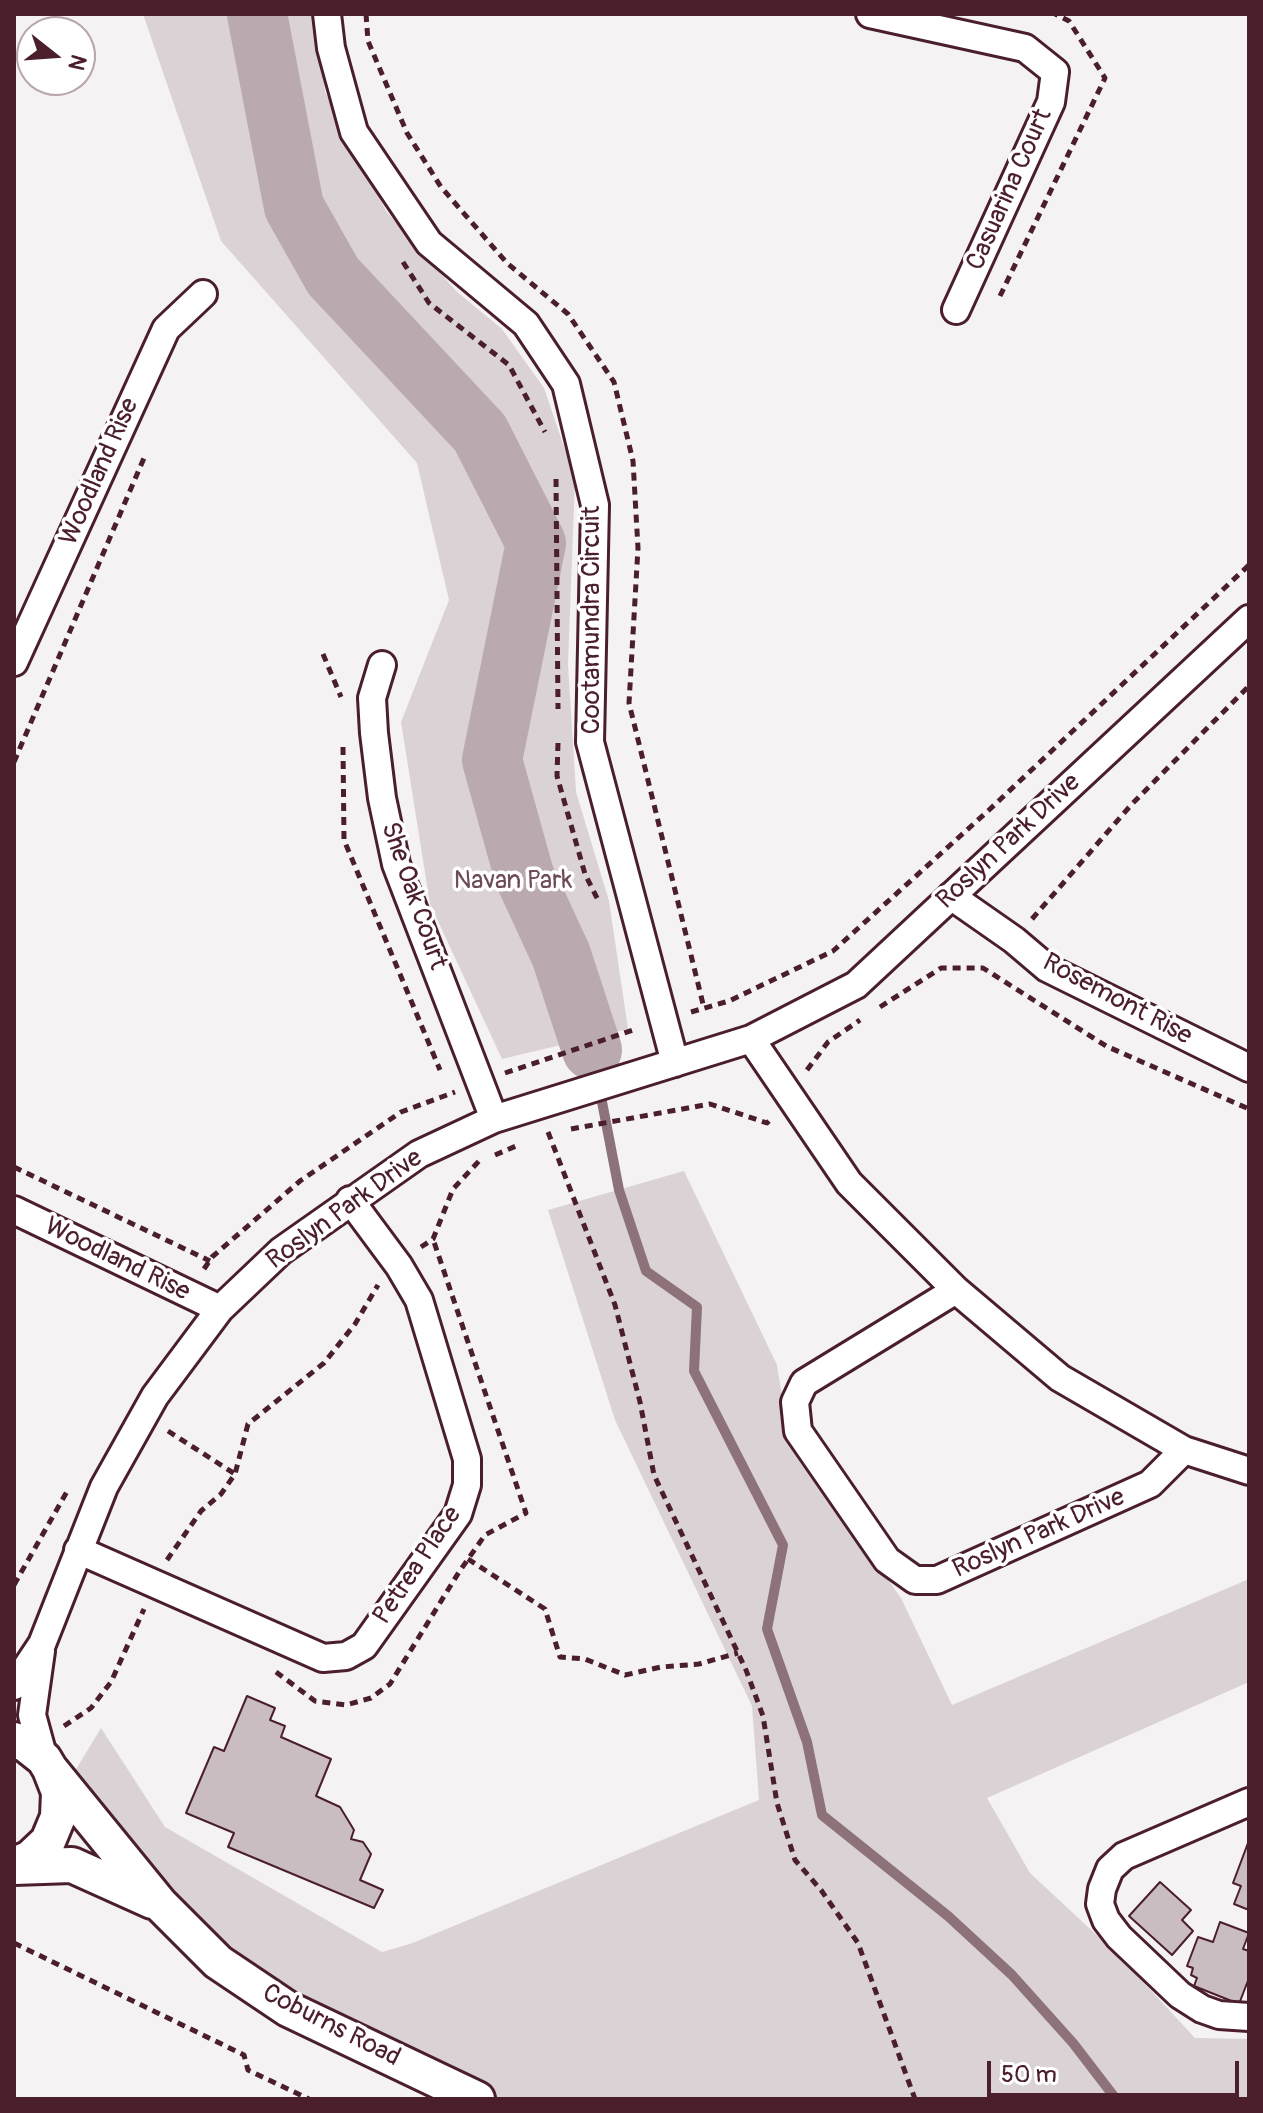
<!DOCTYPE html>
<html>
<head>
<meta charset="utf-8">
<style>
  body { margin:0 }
  #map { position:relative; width:1263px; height:2113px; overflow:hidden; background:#f4f2f2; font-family:Pangolin,sans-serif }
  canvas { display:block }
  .frame { position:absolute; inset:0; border:16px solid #4a1f2b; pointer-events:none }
  .north { position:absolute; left:16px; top:16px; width:80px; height:80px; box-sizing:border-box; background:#fff; border:2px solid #b7a5aa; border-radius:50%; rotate:107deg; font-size:22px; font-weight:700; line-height:32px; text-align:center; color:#4a1f2b }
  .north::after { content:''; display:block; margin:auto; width:28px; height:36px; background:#4a1f2b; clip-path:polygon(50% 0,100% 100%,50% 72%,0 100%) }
  .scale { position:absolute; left:987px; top:2061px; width:252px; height:36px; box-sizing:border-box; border:4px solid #4a1f2b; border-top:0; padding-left:10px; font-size:24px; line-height:28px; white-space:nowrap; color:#4a1f2b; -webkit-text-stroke:6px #fff; paint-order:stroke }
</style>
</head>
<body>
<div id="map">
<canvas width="1263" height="2113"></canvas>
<div class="frame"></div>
<div class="north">N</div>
<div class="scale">50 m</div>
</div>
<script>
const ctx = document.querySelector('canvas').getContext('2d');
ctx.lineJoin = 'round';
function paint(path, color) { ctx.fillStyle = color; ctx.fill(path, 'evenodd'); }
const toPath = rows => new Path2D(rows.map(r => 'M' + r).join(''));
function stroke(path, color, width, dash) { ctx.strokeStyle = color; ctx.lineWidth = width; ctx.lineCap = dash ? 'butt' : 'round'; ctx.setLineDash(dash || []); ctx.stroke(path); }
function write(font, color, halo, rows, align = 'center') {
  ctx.font = font + ' Pangolin,sans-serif'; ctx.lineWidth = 7; ctx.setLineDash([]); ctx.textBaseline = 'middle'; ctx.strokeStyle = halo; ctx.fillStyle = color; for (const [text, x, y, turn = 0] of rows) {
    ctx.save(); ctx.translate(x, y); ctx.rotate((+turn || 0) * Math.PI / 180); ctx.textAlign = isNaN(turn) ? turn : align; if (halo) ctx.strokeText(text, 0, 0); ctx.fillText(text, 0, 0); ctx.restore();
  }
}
const green = toPath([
  [143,14,317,14,325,92,386,211,456,291,502,329,544,388,575,479,568,664,576,792,609,901,628,1029,502,1059,430,904,401,722,449,600,417,463,221,241],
  [684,1171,777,1365,789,1439,901,1598,952,1705,1249,1579,1249,1682,987,1798,1030,1873,1118,1955,1195,2038,1249,2039,1249,2099,495,2099,278,1997,199,1928,69,1781,101,1728,165,1827,382,1952,410,1944,759,1800,752,1706,615,1420,548,1210]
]);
const stream = toPath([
  [592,1050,619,1190,646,1271,697,1307,694,1371,783,1545,767,1629,807,1742,822,1815,948,1916,1012,1975,1073,2043,1116,2099]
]);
const river = toPath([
  [257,14,294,207,333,276,480,433,536,543,492,760,524,875,561,955,592,1050]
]);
const building = toPath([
  [247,1696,275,1708,270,1720,285,1726,281,1737,331,1759,316,1796,340,1807,354,1830,351,1839,363,1842,371,1854,360,1880,383,1890,374,1908,228,1847,234,1833,186,1813,214,1747,224,1751,247,1696],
  [1248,1843,1249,1843,1249,1910,1234,1904,1241,1886,1233,1883,1248,1843],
  [1160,1882,1191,1910,1182,1920,1193,1931,1172,1955,1129,1916,1160,1882],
  [1220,1922,1249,1933,1243,1949,1249,1951,1249,1978,1239,2004,1194,1986,1197,1978,1191,1975,1193,1968,1187,1966,1198,1937,1213,1942,1220,1922]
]);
const path = toPath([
  [366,14,368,41,407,133,441,187,507,263,568,314,614,382,633,461,638,548,629,703,704,1008],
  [403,262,429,303,509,365,545,432],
  [1000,296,1105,78,1069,21,1055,14],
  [556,479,558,709],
  [323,654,341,697],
  [558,743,557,776,585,874,599,902],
  [343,747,344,840,440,1070],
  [14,762,144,458],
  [1032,919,1131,805,1249,686],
  [880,1007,941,968,983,968,1106,1046,1249,1109],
  [691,1012,729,1001,833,951,989,810,1249,565],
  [807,1070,828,1042,860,1020],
  [505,1073,636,1029],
  [571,1129,710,1104,767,1123,770,1120],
  [548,1132,615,1305,640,1402,654,1475,746,1670,763,1716,777,1803,795,1860,821,1890,858,1943,915,2099],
  [495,1155,516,1146],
  [14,1167,210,1261],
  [421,1247,433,1239,453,1189,479,1161],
  [204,1269,212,1257,300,1181,401,1112,455,1092],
  [168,1431,235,1474],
  [468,1559,545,1609,560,1657,585,1659,625,1675,661,1667,699,1664,738,1653],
  [167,1560,201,1511,221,1494,235,1474,248,1424,324,1363,355,1324,378,1285],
  [14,1585,69,1488],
  [276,1672,315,1701,346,1705,371,1698,390,1684,459,1572,485,1535,526,1513,433,1239],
  [64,1726,91,1708,111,1682,144,1609],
  [14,1943,244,2055,248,2070,309,2099]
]);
const minor = toPath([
  [327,14,331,48,354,132,429,243,526,324,566,384,595,505,590,742,675,1063],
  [870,14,1025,48,1055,72,1051,102,956,310],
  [14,662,166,329,203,294],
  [382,665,372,698,374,733,382,798,396,864,494,1119],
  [951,896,1014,940,1047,968,1249,1068],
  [751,1039,849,1183,956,1290,1060,1378,1184,1450,1249,1471],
  [14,1210,220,1309],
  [956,1290,804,1383,795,1402,798,1431,887,1560,915,1580,937,1580,1150,1484,1184,1450],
  [78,1550,323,1658,346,1656,364,1646,458,1514,467,1485,467,1459,419,1300,399,1266,350,1200],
  [41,1651,32,1715,44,1759],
  [14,1686,42,1644,104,1487,155,1396,220,1309,281,1251,419,1154,494,1119,751,1039,856,985,1249,619],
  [1249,1802,1124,1856,1110,1869,1102,1889,1100,1904,1106,1920,1119,1937,1180,1995,1202,2009,1219,2015,1249,2017]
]);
const tertiary = toPath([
  [14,1740,25,1744,44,1759,50,1769,59,1792,58,1817,48,1841,30,1858,14,1865],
  [50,1769,160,1904,218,1962,288,2009,477,2099],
  [14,1867,72,1865,152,1901]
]);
const streetNames = [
  ["Casuarina Court",1010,190,-66],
  ["Woodland Rise",100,472,-66],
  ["Cootamundra Circuit",592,620,-90],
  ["Roslyn Park Drive",1009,842,-43],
  ["She Oak Court",413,896,71],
  ["Rosemont Rise",1117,1000,28],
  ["Roslyn Park Drive",345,1210,-36],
  ["Woodland Rise",117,1260,26],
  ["Roslyn Park Drive",1039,1534,-24],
  ["Petrea Place",418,1566,-56],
  ["Coburns Road",331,2026,27]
];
const parkNames = [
  ["Navan Park",513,881]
];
paint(green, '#dbd2d5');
stroke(stream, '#8d727a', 10);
stroke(river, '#baa9ae', 60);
paint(building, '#cabdc1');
stroke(building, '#4a1f2b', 2);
stroke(minor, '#4a1f2b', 32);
stroke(tertiary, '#4a1f2b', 40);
stroke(path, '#4a1f2b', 5, [8, 6]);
stroke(minor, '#fff', 26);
stroke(tertiary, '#fff', 34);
write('26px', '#4a1f2b', '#fff', streetNames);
write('26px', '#6e4c56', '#fff', parkNames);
</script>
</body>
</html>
